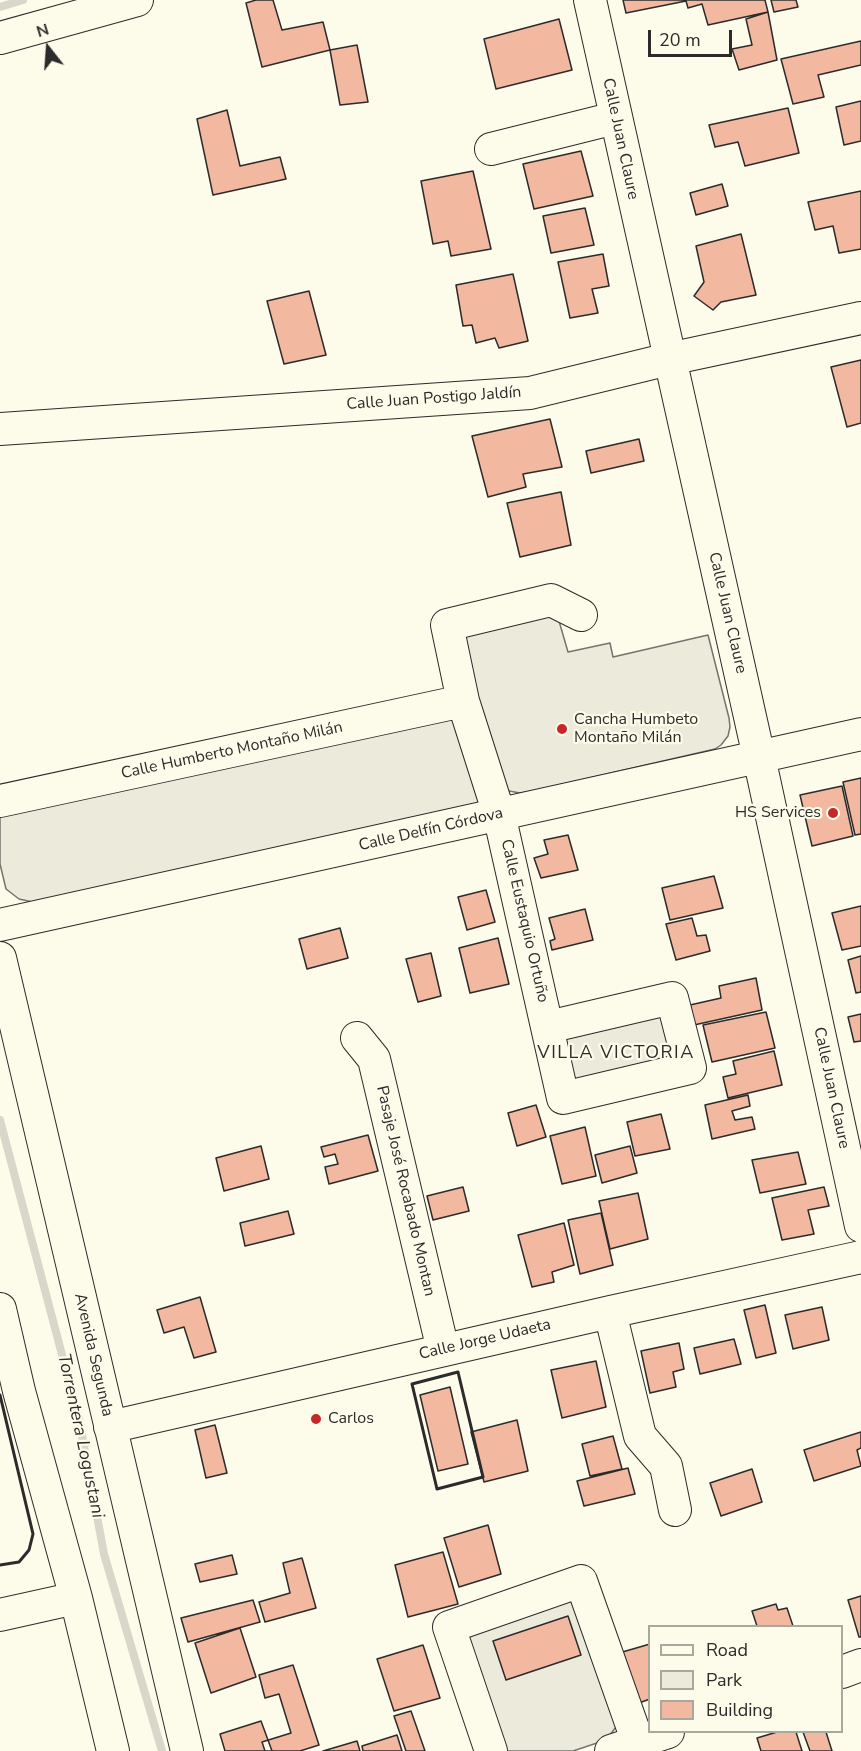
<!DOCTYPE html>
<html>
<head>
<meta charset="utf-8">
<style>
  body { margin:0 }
  #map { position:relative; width:861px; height:1751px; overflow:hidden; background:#fdfbea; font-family:"Nunito Sans",sans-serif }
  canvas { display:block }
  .legend { position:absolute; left:648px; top:1625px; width:195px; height:108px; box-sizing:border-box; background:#fdfbea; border:2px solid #a9a89e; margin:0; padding:8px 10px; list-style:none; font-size:18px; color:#2b2b2b }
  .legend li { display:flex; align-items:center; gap:12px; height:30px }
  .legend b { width:30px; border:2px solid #a9a89e }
  .north { position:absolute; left:18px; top:18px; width:60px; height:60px; -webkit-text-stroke:4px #fdfbea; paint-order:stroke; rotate:343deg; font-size:16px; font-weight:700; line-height:24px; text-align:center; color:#2b2b2b }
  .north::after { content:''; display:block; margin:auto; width:21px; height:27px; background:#2b2b2b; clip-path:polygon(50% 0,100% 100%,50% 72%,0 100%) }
  .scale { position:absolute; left:648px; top:30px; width:84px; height:27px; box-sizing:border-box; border:3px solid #2b2b2b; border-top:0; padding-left:8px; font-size:18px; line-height:21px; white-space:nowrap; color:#2b2b2b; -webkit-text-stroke:4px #fdfbea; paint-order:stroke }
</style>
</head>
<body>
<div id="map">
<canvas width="861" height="1751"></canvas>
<ul class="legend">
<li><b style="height:8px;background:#fdfbea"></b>Road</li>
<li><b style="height:16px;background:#ecebdb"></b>Park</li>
<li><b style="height:16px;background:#f2b8a0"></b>Building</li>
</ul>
<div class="north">N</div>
<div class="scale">20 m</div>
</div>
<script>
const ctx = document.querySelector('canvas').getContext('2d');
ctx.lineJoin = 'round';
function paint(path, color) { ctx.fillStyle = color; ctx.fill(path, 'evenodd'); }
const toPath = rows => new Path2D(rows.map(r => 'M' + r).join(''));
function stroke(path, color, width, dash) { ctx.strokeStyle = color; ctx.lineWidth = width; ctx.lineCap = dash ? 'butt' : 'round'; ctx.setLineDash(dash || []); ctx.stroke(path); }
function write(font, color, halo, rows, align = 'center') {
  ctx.font = font + ' "Nunito Sans",sans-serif'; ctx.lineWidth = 4.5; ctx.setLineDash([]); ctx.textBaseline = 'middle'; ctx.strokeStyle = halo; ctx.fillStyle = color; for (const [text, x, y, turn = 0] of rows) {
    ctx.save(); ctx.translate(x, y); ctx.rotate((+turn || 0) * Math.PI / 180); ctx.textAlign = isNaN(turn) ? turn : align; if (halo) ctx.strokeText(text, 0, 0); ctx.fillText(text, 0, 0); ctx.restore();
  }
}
const green = toPath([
  [543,611,559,621,568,652,610,643,613,657,708,635,729,718,730,727,728,736,721,745,715,749,533,791,520,793,509,791,502,786,460,644,463,637,543,611],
  [457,716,482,802,37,903,19,899,6,889,0,864,0,811,457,716],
  [663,1016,672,1061,576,1088,562,1040,663,1016],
  [569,1599,576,1603,616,1727,606,1740,573,1751,500,1751,464,1636,569,1599]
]);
const stream = toPath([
  [0,7,23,0],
  [0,1120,79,1419,104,1554,162,1751]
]);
const building = toPath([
  [256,0,273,0,282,30,323,22,330,50,262,67,246,3,256,0],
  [623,0,765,0,768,12,708,25,702,4,688,8,686,1,626,13,623,0],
  [771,0,796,0,798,7,774,12,771,0],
  [768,12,777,60,739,70,732,49,752,45,746,19,768,12],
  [559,19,572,70,496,89,484,39,559,19],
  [861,41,861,65,818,75,824,97,793,104,781,59,861,41],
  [357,45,368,102,340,105,330,50,357,45],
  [861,101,861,141,844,145,836,107,861,101],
  [788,108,799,153,745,166,738,142,715,147,709,125,788,108],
  [227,110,240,166,280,157,286,179,213,195,197,119,227,110],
  [581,151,593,196,534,209,523,164,581,151],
  [473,171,491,249,451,256,448,241,433,244,421,181,473,171],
  [722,184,728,206,696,215,690,193,722,184],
  [861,191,861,249,839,253,833,226,815,230,808,202,861,191],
  [585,208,594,245,551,253,543,216,585,208],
  [741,234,756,295,721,302,713,310,694,296,704,282,696,246,741,234],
  [603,254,609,286,592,289,598,313,570,318,558,262,603,254],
  [513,274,528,341,499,348,495,338,476,343,472,325,463,326,456,285,513,274],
  [309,291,326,355,284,364,267,301,309,291],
  [861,360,861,423,847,427,831,367,861,360],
  [550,419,562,467,523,474,526,487,488,497,472,436,550,419],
  [639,439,644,461,591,473,586,451,639,439],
  [561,492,571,545,520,557,507,503,561,492],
  [861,778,861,834,855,835,843,782,861,778],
  [842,786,853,836,812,846,800,795,842,786],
  [568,835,578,870,541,878,534,858,548,854,544,840,568,835],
  [714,876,723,908,670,920,662,888,714,876],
  [486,890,495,922,467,930,458,897,486,890],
  [861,906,861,946,842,950,832,913,861,906],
  [585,909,593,940,552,950,550,941,555,939,549,918,585,909],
  [692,918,697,936,706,935,710,951,676,960,666,924,692,918],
  [340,928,348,958,307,969,299,939,340,928],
  [498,938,509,984,470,993,459,948,498,938],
  [431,953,441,996,418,1002,406,959,431,953],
  [861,956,861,992,856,993,848,960,861,956],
  [756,978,762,1010,694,1025,690,1005,721,998,719,986,756,978],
  [766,1012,775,1048,712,1062,703,1025,766,1012],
  [861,1014,861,1041,854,1042,848,1017,861,1014],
  [774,1051,782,1085,728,1098,723,1077,736,1074,733,1061,774,1051],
  [748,1095,750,1106,732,1111,735,1120,752,1117,755,1129,712,1139,705,1105,748,1095],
  [536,1105,546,1137,517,1146,508,1113,536,1105],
  [661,1114,670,1149,635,1156,627,1122,661,1114],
  [585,1127,596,1176,562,1184,550,1136,585,1127],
  [368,1135,378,1171,329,1184,325,1167,338,1164,335,1154,324,1157,321,1147,368,1135],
  [261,1146,269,1179,224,1191,216,1158,261,1146],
  [630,1146,637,1173,602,1183,595,1155,630,1146],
  [798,1152,806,1184,760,1193,752,1160,798,1152],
  [463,1187,469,1211,433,1220,427,1196,463,1187],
  [824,1187,829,1206,808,1210,814,1234,782,1240,772,1198,824,1187],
  [638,1193,648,1239,610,1249,599,1201,638,1193],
  [288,1211,294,1234,245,1246,240,1223,288,1211],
  [601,1213,613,1265,580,1274,568,1220,601,1213],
  [564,1223,574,1265,552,1272,554,1282,532,1287,518,1235,564,1223],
  [200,1297,216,1352,194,1358,184,1327,164,1333,157,1310,200,1297],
  [765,1305,776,1353,756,1358,744,1310,765,1305],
  [822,1307,829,1340,793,1349,785,1315,822,1307],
  [734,1339,741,1364,700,1374,694,1348,734,1339],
  [679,1343,684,1369,673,1372,676,1387,650,1393,641,1351,679,1343],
  [596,1361,606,1407,562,1418,551,1370,596,1361],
  [450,1387,468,1464,438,1471,420,1395,450,1387],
  [517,1420,528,1471,484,1482,471,1432,517,1420],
  [215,1425,227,1473,206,1478,195,1430,215,1425],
  [861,1432,861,1448,857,1450,861,1466,814,1481,804,1450,861,1432],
  [613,1436,622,1469,590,1476,582,1444,613,1436],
  [628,1468,635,1494,584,1506,577,1481,628,1468],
  [752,1469,762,1502,721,1516,710,1483,752,1469],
  [488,1525,501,1574,459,1587,444,1538,488,1525],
  [443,1552,458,1604,408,1617,395,1565,443,1552],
  [232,1555,237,1574,200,1582,195,1564,232,1555],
  [302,1558,316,1608,265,1622,259,1602,290,1593,283,1563,302,1558],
  [861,1596,861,1637,859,1637,848,1600,861,1596],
  [253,1600,260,1622,188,1642,181,1618,253,1600],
  [776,1604,778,1610,787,1608,793,1626,757,1626,752,1611,776,1604],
  [568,1616,581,1655,506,1680,493,1641,568,1616],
  [240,1628,256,1677,211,1693,195,1643,240,1628],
  [650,1644,650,1699,636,1704,619,1653,650,1644],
  [423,1645,440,1698,394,1711,377,1659,423,1645],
  [293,1665,319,1745,300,1751,265,1751,262,1742,291,1733,279,1694,265,1698,259,1675,293,1665],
  [411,1711,425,1751,406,1751,394,1716,411,1711],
  [261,1721,272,1751,225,1751,220,1734,261,1721],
  [777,1732,796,1732,802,1751,761,1751,757,1738,777,1732],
  [803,1732,826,1732,832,1751,810,1751,803,1732],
  [397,1735,402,1751,363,1751,362,1746,397,1735],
  [357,1741,360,1751,323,1751,357,1741]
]);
const minor = toPath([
  [590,0,759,757,861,1226],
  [0,38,137,0],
  [491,149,615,118],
  [0,429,530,393,669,359,861,318],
  [0,801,463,701],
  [0,925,861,734],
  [0,958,187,1751],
  [548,1027,672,998,690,1068,563,1098,499,814,463,701,447,625,551,600,581,615],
  [357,1038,374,1059,443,1350],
  [0,1309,19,1391,76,1598,113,1751],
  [610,1312,640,1436,666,1466,675,1510],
  [110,1427,610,1312,861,1257],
  [0,1615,76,1598],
  [842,1672,861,1665],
  [491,1751,449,1627,581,1581,641,1751],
  [611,1751,668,1732]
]);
const wall = toPath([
  [458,1372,483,1477,437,1489,412,1384,458,1372],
  [0,1395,33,1534,29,1550,19,1562,0,1565]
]);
const markers = [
  [562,729,6,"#c62828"],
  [833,813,6,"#c62828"],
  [316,1419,6,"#c62828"]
];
const streetNames = [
  ["Calle Juan Claure",620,139,78],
  ["Calle Juan Postigo Jaldín",434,399,-4],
  ["Calle Juan Claure",727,613,77],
  ["Calle Humberto Montaño Milán",232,751,-12],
  ["Calle Delfín Córdova",431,830,-13],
  ["Calle Eustaquio Ortuño",524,921,77],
  ["Calle Juan Claure",831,1088,78],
  ["Pasaje José Rocabado Montan",405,1191,77],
  ["Calle Jorge Udaeta",485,1340,-13],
  ["Avenida Segunda",93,1355,77]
];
const poiNames = [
  ["Cancha Humbeto",574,720],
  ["Montaño Milán",574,738],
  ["HS Services",821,813,"right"],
  ["Carlos",328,1419]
];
const neighbourhoodNames = [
  ["VILLA VICTORIA",616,1054]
];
const waterNames = [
  ["Torrentera Logustani",80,1436,78]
];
paint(green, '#ecebdb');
stroke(green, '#74746e', 1.5);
stroke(stream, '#d8d7c9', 8);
paint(building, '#f2b8a0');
stroke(building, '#2b2b2b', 1.5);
stroke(minor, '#2b2b2b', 34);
stroke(minor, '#fdfbea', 32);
stroke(wall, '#2b2b2b', 3);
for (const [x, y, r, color] of markers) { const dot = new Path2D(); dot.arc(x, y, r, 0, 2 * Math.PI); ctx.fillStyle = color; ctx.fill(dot); stroke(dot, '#fdfbea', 2); }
write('16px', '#2b2b2b', '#fdfbea', streetNames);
write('16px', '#2b2b2b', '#fdfbea', poiNames, 'left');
ctx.letterSpacing = '1.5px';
write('18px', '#2b2b2b', '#fdfbea', neighbourhoodNames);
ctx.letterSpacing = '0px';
write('italic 18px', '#2b2b2b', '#fdfbea', waterNames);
</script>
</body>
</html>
